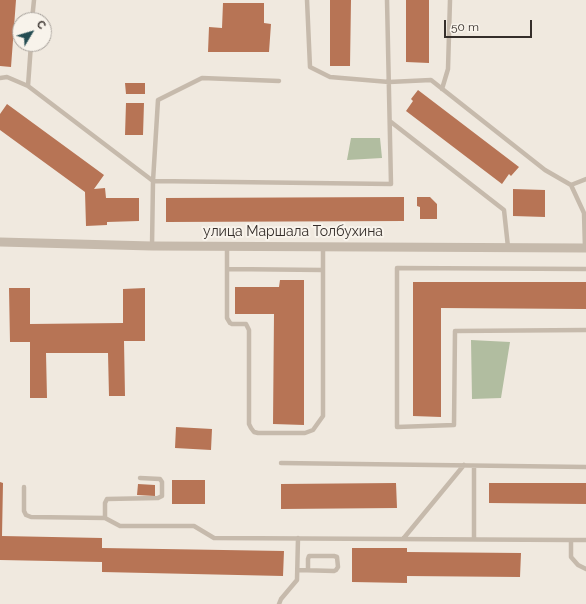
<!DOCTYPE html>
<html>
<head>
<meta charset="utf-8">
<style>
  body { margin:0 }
  #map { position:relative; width:586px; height:604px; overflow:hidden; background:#f0e9df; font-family:Raleway,sans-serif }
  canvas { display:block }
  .north { position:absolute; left:12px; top:12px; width:40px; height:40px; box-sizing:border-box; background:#f8f3eb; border:1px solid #aaa49e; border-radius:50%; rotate:52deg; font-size:11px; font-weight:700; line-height:16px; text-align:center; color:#352e2a }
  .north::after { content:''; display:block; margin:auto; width:14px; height:18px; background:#244c52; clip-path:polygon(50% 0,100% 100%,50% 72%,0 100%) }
  .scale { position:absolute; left:444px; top:20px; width:88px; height:18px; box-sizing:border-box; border:2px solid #352e2a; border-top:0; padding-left:5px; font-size:12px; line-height:14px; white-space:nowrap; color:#352e2a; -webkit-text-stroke:3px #f8f3eb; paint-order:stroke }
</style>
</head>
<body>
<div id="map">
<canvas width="586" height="604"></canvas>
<div class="north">С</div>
<div class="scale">50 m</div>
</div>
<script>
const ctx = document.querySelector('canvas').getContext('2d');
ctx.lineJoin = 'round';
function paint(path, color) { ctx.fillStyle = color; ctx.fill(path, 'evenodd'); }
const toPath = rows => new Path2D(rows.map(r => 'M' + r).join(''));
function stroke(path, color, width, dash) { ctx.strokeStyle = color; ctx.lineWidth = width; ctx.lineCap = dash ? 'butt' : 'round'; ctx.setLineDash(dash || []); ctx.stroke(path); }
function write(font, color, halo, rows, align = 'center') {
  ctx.font = font + ' Raleway,sans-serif'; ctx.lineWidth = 4; ctx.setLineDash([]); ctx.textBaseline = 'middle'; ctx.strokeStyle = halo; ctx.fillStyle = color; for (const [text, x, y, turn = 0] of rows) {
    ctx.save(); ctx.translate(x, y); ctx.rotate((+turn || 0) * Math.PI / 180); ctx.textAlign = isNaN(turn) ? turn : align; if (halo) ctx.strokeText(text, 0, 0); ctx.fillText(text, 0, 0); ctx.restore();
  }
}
const green = toPath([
  [351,138,380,138,382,158,347,160],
  [471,340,510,342,501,398,472,399]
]);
const building = toPath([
  [0,0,16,0,11,67,0,66],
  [330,0,351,0,350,66,330,66],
  [406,0,429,0,429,63,406,62],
  [223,3,264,3,264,23,271,24,269,52,208,52,209,27,222,28],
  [125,83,145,83,145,94,126,94],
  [418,90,519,167,511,176,509,174,502,184,406,111,413,101,411,99],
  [126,103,144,103,143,135,125,135],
  [7,104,104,175,94,189,105,188,106,198,139,198,139,221,107,222,107,225,86,226,85,192,0,130,0,114],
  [513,189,545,190,545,217,513,216],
  [404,197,404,221,166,222,166,198],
  [417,197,430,197,437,204,437,219,420,219,420,207,417,206],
  [280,280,304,280,304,425,273,424,274,314,235,314,235,287,279,287],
  [413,282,586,282,586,309,441,308,441,417,413,416],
  [9,288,30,288,30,324,123,323,123,289,145,288,145,341,124,341,125,396,109,396,108,353,46,353,47,398,30,398,30,342,10,342],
  [176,427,212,429,211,450,175,448],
  [172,480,205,480,205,504,172,504],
  [0,482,3,483,2,536,102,538,102,548,284,551,283,576,102,572,102,562,0,560],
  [396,483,397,508,281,509,281,484],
  [489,483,586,483,586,504,489,503],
  [138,484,155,485,155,496,137,495],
  [352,548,407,548,407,552,521,553,520,577,407,576,407,583,352,582]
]);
const lane = toPath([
  [307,0,310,67,330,77,389,82,431,80,545,170,571,185,584,213,585,248],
  [32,20,34,0],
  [31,44,28,86,153,181],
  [0,78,7,77,28,86],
  [442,89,448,69,450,0],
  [391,122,504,210,508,247],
  [153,181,158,100,202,78,279,81],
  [571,185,586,179],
  [152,246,153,181,391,184,387,0],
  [227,246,227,318,230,323,232,324,246,324,249,330,249,424,251,428,254,432,258,433,305,433,313,430,323,416,323,246],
  [227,269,323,270],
  [586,269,397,268,397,427,454,425,455,331,586,330],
  [281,463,586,467],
  [24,487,24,511,26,515,31,517,105,518,120,526,194,526,214,538,571,540,571,557,578,565,586,569],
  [105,518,105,503,107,499,158,498,162,496,162,482,160,479,140,478],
  [403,539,464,465],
  [474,539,474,466],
  [571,540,586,540],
  [298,570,334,571,336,570,338,567,337,557,334,556,309,556,308,559,308,570],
  [279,604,281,599,297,580,298,538]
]);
const street = toPath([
  [0,242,152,246,586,248]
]);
const streetNames = [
  ["улица Маршала Толбухина",293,232]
];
paint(green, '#b1bda0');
paint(building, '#b77455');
stroke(lane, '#c6baac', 4.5);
stroke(street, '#c6baac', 9);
write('14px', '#352e2a', '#f8f3eb', streetNames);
</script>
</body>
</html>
